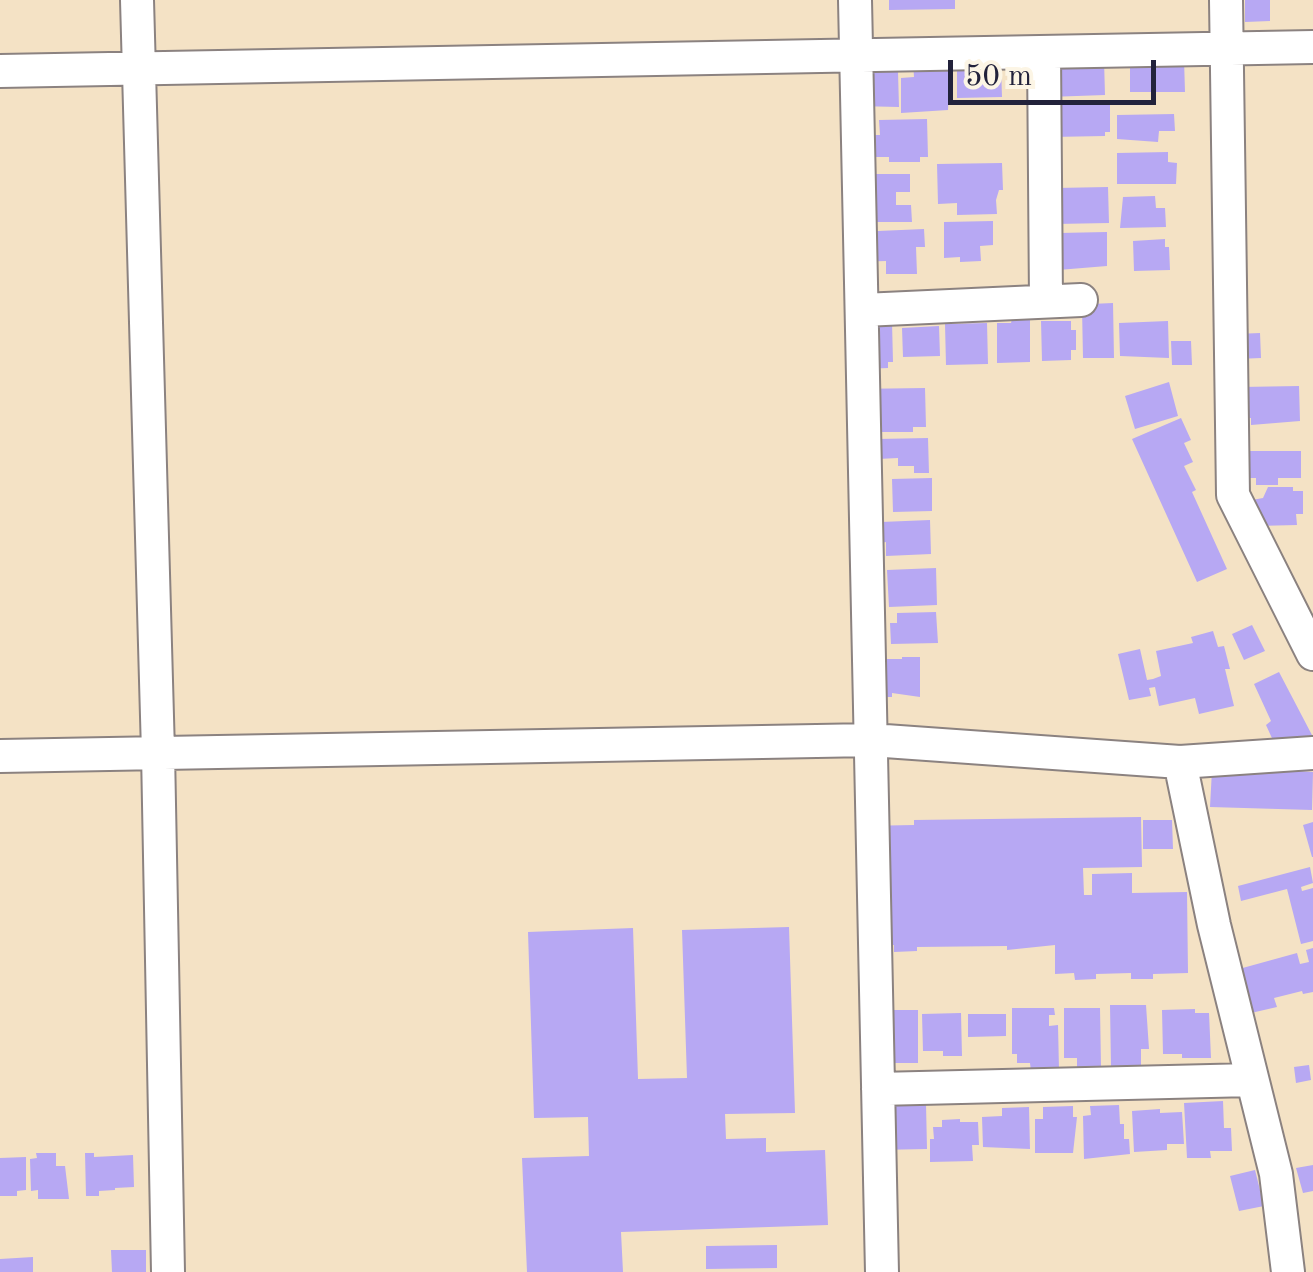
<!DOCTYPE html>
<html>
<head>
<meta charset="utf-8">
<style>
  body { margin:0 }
  #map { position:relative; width:1313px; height:1272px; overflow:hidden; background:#f4e2c5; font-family:"Old Standard TT",serif }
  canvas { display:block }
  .scale { position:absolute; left:948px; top:60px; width:208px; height:45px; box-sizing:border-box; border:5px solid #22223b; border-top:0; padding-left:12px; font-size:30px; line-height:35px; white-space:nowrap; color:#22223b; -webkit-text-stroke:8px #fcf5e5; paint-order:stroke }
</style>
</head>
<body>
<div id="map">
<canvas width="1313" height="1272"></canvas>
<div class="scale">50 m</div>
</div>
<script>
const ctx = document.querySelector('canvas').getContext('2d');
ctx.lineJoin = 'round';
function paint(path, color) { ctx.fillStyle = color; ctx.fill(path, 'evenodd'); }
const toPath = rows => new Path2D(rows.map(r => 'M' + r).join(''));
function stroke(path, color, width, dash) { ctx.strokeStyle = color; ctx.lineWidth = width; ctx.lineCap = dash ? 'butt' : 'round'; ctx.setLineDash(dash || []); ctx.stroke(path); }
const building = toPath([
  [889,0,955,0,955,9,889,10],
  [1245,0,1270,0,1270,21,1245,22],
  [1052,58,1104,60,1105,95,1048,97],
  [1130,59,1184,59,1185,92,1130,92],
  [950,60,948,110,901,113,901,78,914,77,913,61],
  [892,61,892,72,898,72,899,107,856,106,856,73],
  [957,61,1001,66,1002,97,957,98],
  [1104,103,1110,105,1110,132,1105,132,1105,136,1051,137,1043,104],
  [1174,114,1175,131,1159,131,1158,142,1117,139,1117,115],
  [927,119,928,157,920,157,920,162,889,162,889,157,872,157,871,135,880,135,879,120],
  [1168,152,1168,162,1177,163,1176,184,1117,184,1117,153],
  [1002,163,1003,190,999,190,996,200,997,214,957,215,957,203,938,204,937,164],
  [874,174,910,174,910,192,896,192,896,205,911,205,912,222,872,222],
  [1108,187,1109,223,1056,224,1056,188],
  [1155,196,1156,208,1165,208,1166,227,1120,228,1123,197],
  [993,221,993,245,980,246,981,261,960,262,960,257,944,258,944,222],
  [924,229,925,247,916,247,917,274,886,274,886,261,855,262,855,232],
  [1107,232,1107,266,1058,270,1059,233],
  [1165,239,1165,247,1169,247,1170,270,1134,271,1133,241],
  [1113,303,1114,358,1083,358,1082,308,1091,304],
  [854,316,892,322,893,362,888,362,888,368,863,369],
  [1012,319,1030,319,1030,362,997,363,997,323,1011,323],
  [1041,321,1071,321,1071,330,1076,330,1076,350,1071,350,1071,360,1042,361],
  [1168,321,1169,358,1120,356,1119,323],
  [987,323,988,364,946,365,945,324],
  [939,326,940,356,903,357,902,328],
  [1260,333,1261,358,1237,359,1236,334],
  [1171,341,1191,341,1192,365,1172,365],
  [1169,382,1178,416,1135,429,1125,396],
  [1299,386,1300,421,1251,425,1251,418,1242,418,1241,387],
  [925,388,926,427,913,427,913,432,879,432,854,389],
  [1181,418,1191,440,1184,443,1193,462,1184,466,1196,490,1192,492,1227,569,1197,582,1132,439],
  [928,438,929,473,914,473,914,466,898,466,898,458,878,459,877,439],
  [1234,451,1301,451,1301,478,1278,478,1278,485,1256,485,1256,478,1243,478],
  [932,478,932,511,893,512,892,479],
  [1268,487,1293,487,1293,491,1303,491,1303,514,1296,514,1297,525,1256,526,1241,502,1263,498],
  [930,520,931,554,886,556,886,542,881,543,881,522],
  [936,568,937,605,889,607,887,570],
  [936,612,938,643,891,644,890,623,897,623,897,613],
  [1252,625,1265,651,1244,660,1232,634],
  [1213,631,1218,647,1224,646,1230,669,1225,669,1234,706,1199,714,1195,698,1159,706,1155,687,1149,688,1151,696,1129,700,1118,654,1140,649,1147,680,1153,679,1161,676,1156,651,1193,643,1191,637],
  [902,657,920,657,920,697,892,693,892,697,873,697,873,659,902,659],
  [1279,672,1313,737,1276,747,1266,725,1271,721,1254,684],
  [1269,769,1313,772,1312,810,1210,807,1212,770,1269,772],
  [1141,817,1142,867,1083,868,1084,895,1092,895,1092,874,1132,873,1132,893,1187,892,1188,973,1153,974,1153,979,1131,979,1131,973,1096,974,1096,979,1075,980,1074,973,1055,974,1055,945,1007,950,1007,946,917,947,917,951,894,952,894,945,865,945,863,826,914,825,914,820],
  [1143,820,1172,820,1173,849,1143,849],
  [1313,822,1313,857,1312,857,1303,825],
  [1310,867,1313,883,1301,887,1302,891,1313,888,1313,941,1301,944,1287,889,1241,901,1238,886],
  [789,927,795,1113,725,1114,726,1139,766,1138,766,1152,825,1150,828,1225,621,1232,623,1272,527,1272,522,1158,589,1156,588,1117,534,1118,528,932,633,928,638,1079,687,1078,682,930],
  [1313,948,1313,992,1303,994,1302,991,1274,998,1277,1007,1251,1013,1239,969,1297,953,1300,964,1309,962,1306,950],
  [1110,1005,1146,1005,1149,1049,1141,1049,1141,1066,1111,1067],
  [1012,1008,1054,1008,1055,1015,1049,1015,1049,1026,1058,1025,1059,1070,1031,1071,1030,1063,1017,1063,1017,1054,1012,1054],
  [1064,1008,1100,1008,1101,1067,1077,1067,1077,1058,1064,1058],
  [1195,1009,1195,1013,1209,1013,1211,1058,1182,1058,1182,1054,1163,1054,1162,1010],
  [873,1010,918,1010,918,1063,877,1063],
  [961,1013,962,1056,943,1056,943,1051,923,1051,922,1014],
  [968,1014,1006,1014,1006,1036,968,1037],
  [1309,1065,1311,1080,1296,1083,1294,1067],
  [1223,1101,1224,1128,1231,1128,1232,1151,1210,1151,1211,1158,1187,1158,1184,1103],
  [926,1104,927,1149,877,1150,887,1105],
  [1119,1105,1120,1124,1124,1124,1124,1139,1129,1139,1130,1154,1084,1159,1083,1116,1091,1115,1090,1106],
  [1073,1106,1073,1117,1077,1117,1073,1153,1035,1153,1035,1119,1043,1119,1043,1107],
  [1029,1107,1030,1149,983,1147,982,1117,1002,1116,1002,1108],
  [1160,1109,1160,1113,1182,1112,1184,1144,1167,1144,1167,1150,1134,1152,1132,1111],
  [960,1119,960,1122,978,1122,979,1145,972,1145,973,1161,930,1162,930,1139,934,1139,933,1127,942,1127,942,1120],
  [36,1153,56,1153,56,1166,65,1166,69,1199,38,1199,38,1190,31,1191,30,1159,37,1158],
  [85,1153,94,1153,94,1157,133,1155,134,1187,115,1188,115,1190,99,1191,99,1196,86,1196],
  [26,1157,26,1190,17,1191,17,1196,0,1196,0,1158],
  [1313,1165,1313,1191,1303,1193,1296,1168],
  [1255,1170,1264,1206,1239,1211,1230,1176],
  [777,1245,777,1268,706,1269,706,1246],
  [111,1250,146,1250,146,1272,112,1272],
  [33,1257,33,1272,0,1272,0,1259]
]);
const minor = toPath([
  [137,0,158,752,168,1272],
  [855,0,882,1272],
  [1226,0,1233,495,1313,654],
  [1044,53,1046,301],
  [0,71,1313,47],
  [863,310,1081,300],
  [0,756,871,740,1180,762,1313,753],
  [1180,762,1214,925,1276,1174,1288,1272],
  [878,1089,1252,1080]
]);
paint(building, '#b7a8f3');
stroke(minor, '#8b8280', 36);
stroke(minor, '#fff', 32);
</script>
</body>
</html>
